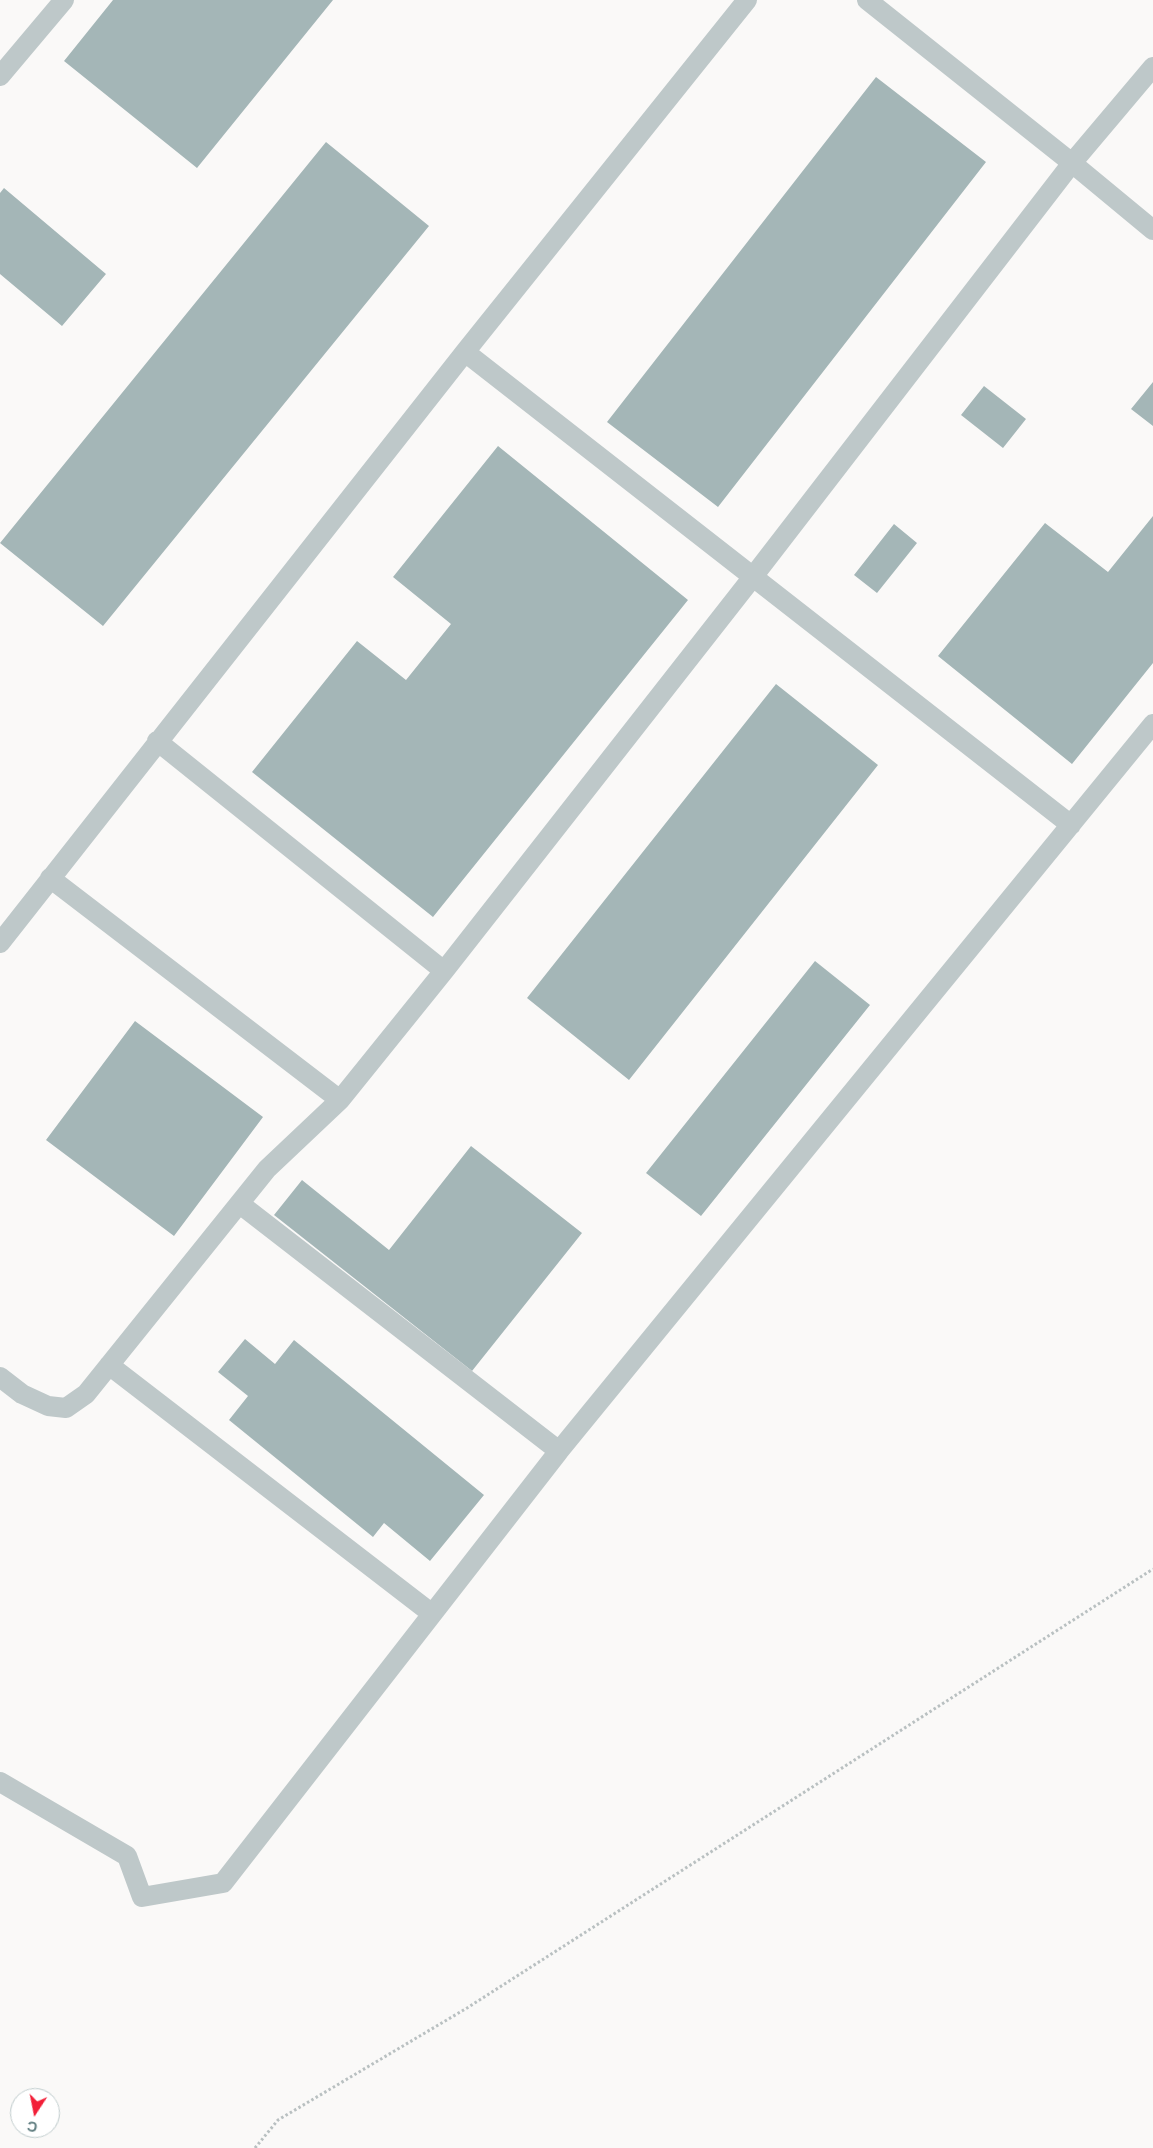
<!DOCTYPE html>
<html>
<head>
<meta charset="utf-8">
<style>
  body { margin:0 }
  #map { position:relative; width:1153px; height:2148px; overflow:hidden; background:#faf9f8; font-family:Barlow,sans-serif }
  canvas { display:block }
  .north { position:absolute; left:10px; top:2088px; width:50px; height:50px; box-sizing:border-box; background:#fff; border:1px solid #bfcbcc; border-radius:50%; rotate:191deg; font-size:14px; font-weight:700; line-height:20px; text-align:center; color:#5e7c7f }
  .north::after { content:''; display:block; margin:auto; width:18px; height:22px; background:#f21f38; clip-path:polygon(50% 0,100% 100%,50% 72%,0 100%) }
</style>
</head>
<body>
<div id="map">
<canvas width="1153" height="2148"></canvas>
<div class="north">С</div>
</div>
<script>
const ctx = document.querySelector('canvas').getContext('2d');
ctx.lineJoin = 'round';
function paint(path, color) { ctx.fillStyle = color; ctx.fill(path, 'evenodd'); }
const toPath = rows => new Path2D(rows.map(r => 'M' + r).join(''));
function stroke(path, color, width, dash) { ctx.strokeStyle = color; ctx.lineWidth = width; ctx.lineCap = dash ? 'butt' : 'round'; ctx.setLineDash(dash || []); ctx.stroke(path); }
const building = toPath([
  [113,0,333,0,197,168,64,61],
  [876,77,986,162,718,507,607,422],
  [326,142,429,226,103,626,0,543],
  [4,188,106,274,62,326,0,274,0,193],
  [1153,382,1153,426,1131,409],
  [984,386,1026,419,1003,448,961,415],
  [498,446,688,600,433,917,252,772,357,641,406,680,451,624,393,577],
  [1153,516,1153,663,1072,764,938,656,1045,523,1108,572],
  [894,524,917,543,877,593,854,575],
  [776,684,878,765,629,1080,527,998],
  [815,961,870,1005,701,1216,646,1173],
  [135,1021,263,1117,174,1236,46,1140],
  [471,1146,582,1233,472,1371,274,1215,302,1180,389,1250],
  [245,1339,275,1364,294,1340,484,1495,430,1561,384,1523,373,1537,229,1420,248,1396,218,1372]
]);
const path = toPath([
  [255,2148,278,2120,467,2008,1153,1569]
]);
const service = toPath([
  [867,0,1072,163,1153,230],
  [0,76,64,0],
  [465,352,1071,825],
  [157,741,444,971],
  [50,878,340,1100],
  [0,943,465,352,747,0],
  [240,1204,559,1451],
  [109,1365,431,1613],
  [0,1377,22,1394,48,1406,66,1408,86,1394,267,1169,340,1100,444,971,752,578,1072,163,1153,67],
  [0,1782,127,1856,142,1897,223,1883,559,1451,1153,724]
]);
paint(building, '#a4b6b7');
stroke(path, '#b9c0c1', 3, [2.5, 2.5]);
stroke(service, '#bec8c9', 20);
</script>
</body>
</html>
